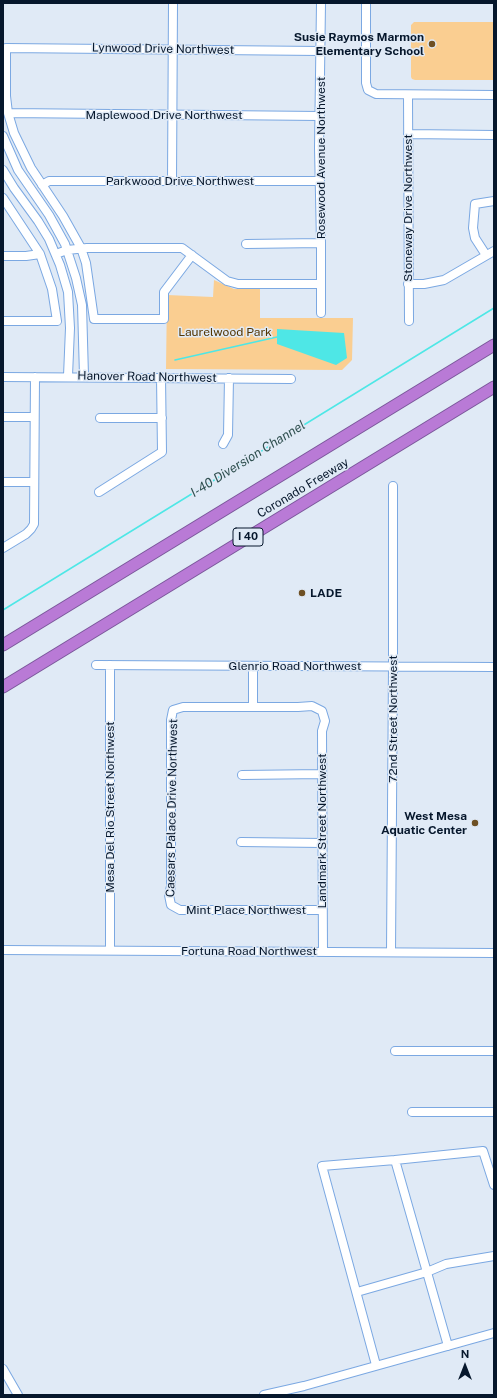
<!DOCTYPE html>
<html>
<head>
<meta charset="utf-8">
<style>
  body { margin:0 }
  #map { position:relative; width:497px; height:1398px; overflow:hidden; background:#e0eaf6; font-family:"Public Sans",sans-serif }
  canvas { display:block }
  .frame { position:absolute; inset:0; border:4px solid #06172c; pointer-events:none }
  .north { position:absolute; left:445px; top:1346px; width:40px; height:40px; -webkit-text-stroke:3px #e0eaf6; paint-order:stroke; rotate:0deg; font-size:11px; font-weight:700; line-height:16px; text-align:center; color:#06172c }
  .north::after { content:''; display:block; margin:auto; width:14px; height:18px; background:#06172c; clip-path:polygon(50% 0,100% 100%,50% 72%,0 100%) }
</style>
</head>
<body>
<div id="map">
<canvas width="497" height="1398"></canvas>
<div class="frame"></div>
<div class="north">N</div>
</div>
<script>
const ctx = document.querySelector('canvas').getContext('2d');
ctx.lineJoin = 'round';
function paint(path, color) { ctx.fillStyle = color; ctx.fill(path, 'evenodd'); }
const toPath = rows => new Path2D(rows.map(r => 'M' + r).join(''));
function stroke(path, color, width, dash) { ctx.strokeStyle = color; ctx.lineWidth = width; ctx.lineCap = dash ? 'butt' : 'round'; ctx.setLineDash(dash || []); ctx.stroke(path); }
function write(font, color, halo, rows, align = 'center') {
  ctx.font = font + ' "Public Sans",sans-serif'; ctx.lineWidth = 3; ctx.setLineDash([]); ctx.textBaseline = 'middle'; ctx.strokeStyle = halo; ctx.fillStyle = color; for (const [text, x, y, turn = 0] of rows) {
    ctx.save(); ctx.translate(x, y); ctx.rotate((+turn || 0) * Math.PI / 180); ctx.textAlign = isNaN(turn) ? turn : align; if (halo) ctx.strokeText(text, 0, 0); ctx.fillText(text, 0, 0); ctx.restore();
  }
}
const green = toPath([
  [414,22,494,22,494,80,415,80,412,79,411,77,411,25],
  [214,280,234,289,260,289,260,318,353,318,352,360,342,370,166,369,167,295,213,297]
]);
const water = toPath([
  [277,329,344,333,347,358,336,365,277,344]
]);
const stream = toPath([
  [175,360,277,337],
  [3,610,494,308]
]);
const minor = toPath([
  [321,3,319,148,321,243,321,313],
  [366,3,366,83,368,90,376,94,494,95],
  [408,95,409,321],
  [8,113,320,116],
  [408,134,494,135],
  [3,136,18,170,49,215,65,244,76,278,82,305,84,376],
  [3,170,14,188,38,221,49,239,60,265,68,292,70,328,68,376],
  [172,181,173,3],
  [42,185,49,181,320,181],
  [3,198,40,254,52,289,57,321,3,321],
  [246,244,321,243],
  [56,254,67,250,87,248,182,248,227,281,238,284,321,284],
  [192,255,164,292,164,319,94,319,86,263,81,248,63,216,31,168,14,133,8,113,6,96,6,48,320,51],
  [486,255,475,238,473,228,475,204,494,201],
  [3,256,26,256,40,254],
  [408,284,424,284,444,280,494,251],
  [3,377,291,379],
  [3,417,34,417],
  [100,418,162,418],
  [223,444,228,435,229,378],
  [3,482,34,482],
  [99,492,162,452,161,377],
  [3,548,26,534,31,529,34,524,35,377],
  [96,665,494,667],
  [253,707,253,666],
  [242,775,322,774],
  [241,842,322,843],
  [322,910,180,910,171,905,169,895,171,886,171,720,173,710,183,707,298,707,312,706,322,711,325,721,322,731,323,952],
  [3,950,494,953],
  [110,950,110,665],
  [391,952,393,666,393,486],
  [395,1051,494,1051],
  [412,1112,494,1112],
  [357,1292,427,1272,446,1264,494,1256],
  [448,1346,395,1160,483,1151,494,1185],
  [376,1365,322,1166,395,1160],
  [3,1369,18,1395],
  [264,1395,304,1386,494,1333]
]);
const highway = toPath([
  [3,645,494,345],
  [3,687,494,387]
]);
const markers = [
  [432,44,4,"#6e5024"],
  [302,593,4,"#6e5024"],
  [475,823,4,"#6e5024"]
];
const shields = [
  [248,537,30]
];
const shieldNames = [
  ["I 40",248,537]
];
const poiNames = [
  ["Susie Raymos Marmon",424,37],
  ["Elementary School",424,51],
  ["LADE",310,593,"left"],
  ["West Mesa",467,816],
  ["Aquatic Center",467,830]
];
const streetNames = [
  ["Lynwood Drive Northwest",163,49,1],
  ["Maplewood Drive Northwest",164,115],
  ["Rosewood Avenue Northwest",321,158,-90],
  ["Parkwood Drive Northwest",180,181],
  ["Stoneway Drive Northwest",408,208,-90],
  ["Hanover Road Northwest",147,377,1],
  ["Coronado Freeway",303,488,-31],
  ["Glenrio Road Northwest",295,666],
  ["72nd Street Northwest",393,719,-90],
  ["Mesa Del Rio Street Northwest",110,807,-90],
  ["Caesars Palace Drive Northwest",172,808,-89],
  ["Landmark Street Northwest",322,831,-90],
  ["Mint Place Northwest",246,910],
  ["Fortuna Road Northwest",249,951]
];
const parkNames = [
  ["Laurelwood Park",225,332]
];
const waterNames = [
  ["I-40 Diversion Channel",248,459,-32]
];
paint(green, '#face91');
paint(water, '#4ee7e6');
stroke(stream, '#4ee7e6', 1.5);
stroke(minor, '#7ba8e2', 10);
stroke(highway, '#7a579a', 13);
stroke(minor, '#fff', 8);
stroke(highway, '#b97ad6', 11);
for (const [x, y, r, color] of markers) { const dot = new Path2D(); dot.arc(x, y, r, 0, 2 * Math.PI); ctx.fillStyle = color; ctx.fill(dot); stroke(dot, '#e0eaf6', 1.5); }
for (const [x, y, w] of shields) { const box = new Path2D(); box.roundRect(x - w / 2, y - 9, w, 18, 3); ctx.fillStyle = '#e0eaf6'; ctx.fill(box); stroke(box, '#06172c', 1); }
write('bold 11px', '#06172c', null, shieldNames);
write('bold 12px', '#06172c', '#e0eaf6', poiNames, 'right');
write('12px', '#06172c', '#e0eaf6', streetNames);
write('12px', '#533501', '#e0eaf6', parkNames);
write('italic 13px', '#305050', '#e0eaf6', waterNames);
</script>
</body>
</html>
